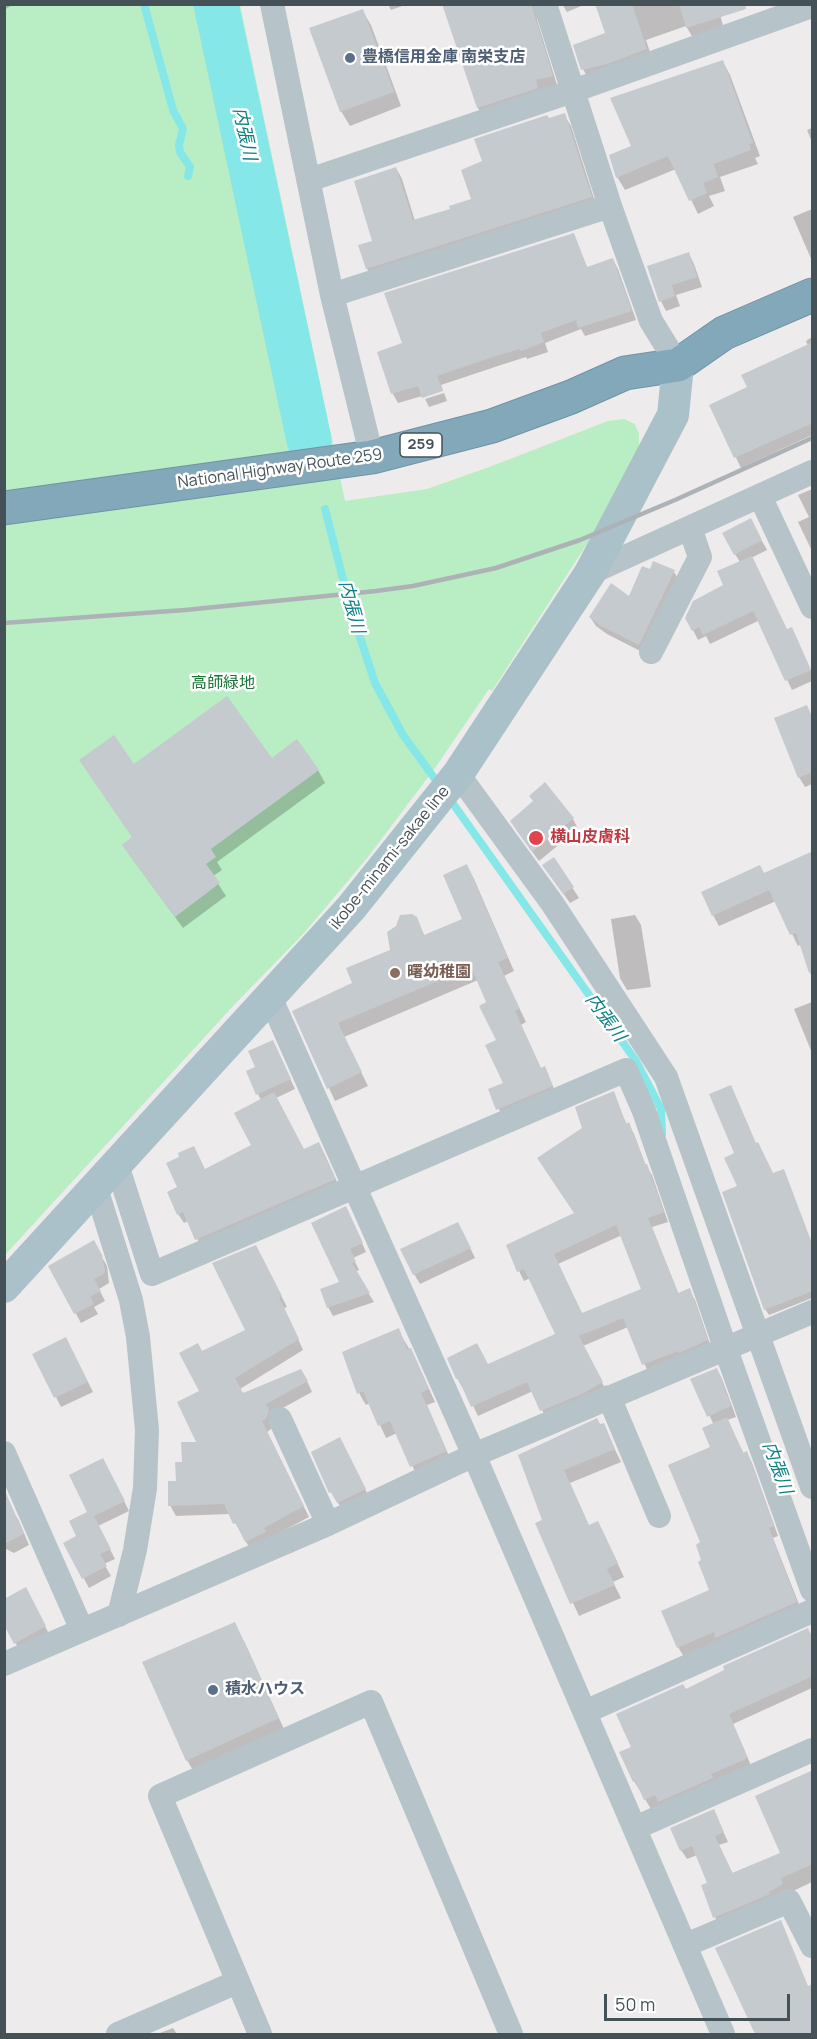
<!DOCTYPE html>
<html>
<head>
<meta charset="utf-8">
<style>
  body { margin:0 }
  #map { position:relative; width:817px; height:2039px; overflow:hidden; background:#eeebec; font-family:Manrope,sans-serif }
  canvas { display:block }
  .frame { position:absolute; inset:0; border:6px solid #445258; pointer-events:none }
  .scale { position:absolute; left:604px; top:1994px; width:186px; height:27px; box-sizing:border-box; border:3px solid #445258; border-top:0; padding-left:8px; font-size:18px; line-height:21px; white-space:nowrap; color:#445258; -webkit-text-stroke:4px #fff; paint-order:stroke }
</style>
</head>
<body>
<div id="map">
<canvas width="817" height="2039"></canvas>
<div class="frame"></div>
<div class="scale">50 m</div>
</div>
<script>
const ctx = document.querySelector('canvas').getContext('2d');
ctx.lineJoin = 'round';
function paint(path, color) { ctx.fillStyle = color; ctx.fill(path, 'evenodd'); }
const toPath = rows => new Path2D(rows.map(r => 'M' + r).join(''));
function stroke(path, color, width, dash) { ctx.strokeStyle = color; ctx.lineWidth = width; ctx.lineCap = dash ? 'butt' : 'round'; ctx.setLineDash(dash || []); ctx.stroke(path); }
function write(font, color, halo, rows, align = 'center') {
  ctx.font = font + ' Manrope,"Noto Sans JP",sans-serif'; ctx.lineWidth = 5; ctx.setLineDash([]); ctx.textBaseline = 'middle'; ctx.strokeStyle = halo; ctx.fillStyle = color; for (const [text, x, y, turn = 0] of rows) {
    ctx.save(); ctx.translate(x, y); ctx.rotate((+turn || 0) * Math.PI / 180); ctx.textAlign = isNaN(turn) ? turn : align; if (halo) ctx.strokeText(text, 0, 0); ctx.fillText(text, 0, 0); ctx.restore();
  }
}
const green = toPath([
  [5,5,240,5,345,501,427,489,492,466,608,421,624,419,635,424,639,434,639,447,592,536,492,691,489,689,435,768,368,857,305,932,234,1005,5,1255]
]);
const shadow = toPath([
  [4,4,14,4,4,10],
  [388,4,408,4,391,10],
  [444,4,543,4,537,14,537,20,558,88,485,119,478,108],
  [562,4,586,4,567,12],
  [596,4,717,4,724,29,693,38,686,26,646,40,653,61,589,80,583,69,607,34],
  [362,10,371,25,401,106,350,126,341,111],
  [723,62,730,75,760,156,755,158,758,164,720,177,725,191,709,196,714,206,698,214,676,169,625,190,617,177,633,146],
  [564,115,571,126,597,208,374,279,367,269,396,168,402,179,415,221,452,210,473,200,549,120],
  [812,128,812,142,807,130],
  [812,209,812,261,793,217],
  [573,234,588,269,613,260,618,269,636,320,585,336,581,329,545,343,548,352,527,359,526,357,501,365,441,385,443,390,398,403,393,394,379,352,404,344],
  [689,254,694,264,702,287,676,295,680,306,666,311,661,301],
  [812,337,812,435,741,468,711,405,749,388,808,346,806,341],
  [444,393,447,401,429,407,425,399],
  [812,489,812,551,798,522,809,517,798,495],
  [750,520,767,550,751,558,760,620,710,644,706,636,698,640,693,630,740,562,735,554],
  [650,571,674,572,679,580,644,653,607,634,596,626,590,617,630,598],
  [796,638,812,673,812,681,792,690,772,648],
  [812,718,812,784,805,787,799,777],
  [272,760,318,770,325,783,217,862,222,870,213,876,226,896,183,928,131,857,124,845,133,838,81,761,134,766],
  [573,819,578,829,539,861,517,831],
  [812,852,812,978,801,944,798,946,776,901,719,926,713,915,764,875],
  [554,859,579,898,570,903,550,875],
  [467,866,474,879,514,971,504,976,526,1022,521,1025,541,1069,544,1068,559,1099,505,1122,490,1090,505,1084,498,1041,488,1003,478,980,344,1037,368,1086,335,1101,294,1012,354,983,391,951,415,918,425,936,464,920],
  [635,915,641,925,651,987,627,990,620,978,611,919],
  [812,1002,812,1053,794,1009],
  [273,1042,295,1089,276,1098,304,1151,324,1153,340,1189,202,1248,188,1221,184,1223,178,1214,205,1171,253,1145,261,1100,258,1094,257,1067],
  [613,1093,627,1125,628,1124,634,1134,646,1166,652,1175,668,1222,652,1227,679,1295,689,1290,695,1300,712,1350,649,1374,628,1327,583,1346,607,1392,547,1420,533,1391,478,1416,464,1387,462,1387,457,1378,557,1335,530,1278,524,1281,519,1271,576,1214,584,1128],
  [622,1235,643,1290,582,1315,558,1264],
  [756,1144,812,1246,812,1298,769,1315,765,1309,739,1187,736,1154],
  [350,1216,366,1252,353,1258,359,1270,355,1272,374,1302,333,1316,328,1307,341,1283],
  [463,1233,475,1258,420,1284,414,1274],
  [93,1242,107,1266,109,1283,99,1289,105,1301,94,1307,98,1314,81,1323,50,1267],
  [261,1257,287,1307,284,1308,303,1350,240,1389,243,1395,307,1381,312,1392,270,1415,274,1422,271,1429,267,1432,309,1517,268,1539,252,1552,230,1514,176,1516,170,1505,183,1463,198,1444,202,1353,247,1330],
  [398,1330,417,1362,435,1402,427,1405,452,1463,418,1478,397,1433,386,1438,370,1403,366,1405,359,1393],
  [71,1348,93,1392,61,1407,34,1354],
  [717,1369,722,1379,736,1417,727,1420,744,1454,747,1453,752,1463,778,1536,773,1538,802,1612,684,1657,678,1647,711,1591,703,1561,702,1542,714,1425,692,1380],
  [599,1425,603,1425,621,1462,570,1483,589,1526,598,1522,624,1577,613,1582,621,1598,579,1616,537,1524,544,1521,520,1455],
  [345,1449,370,1499,344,1512,331,1492],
  [108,1469,129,1511,98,1526,115,1559,104,1564,111,1576,89,1588,65,1543,78,1536],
  [4,1499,18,1519,29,1545,14,1553,4,1548],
  [31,1599,50,1636,21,1653,4,1622],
  [234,1624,245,1643,288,1738,198,1779,187,1760],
  [812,1639,812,1688,733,1724,752,1768,651,1809,634,1781,633,1747,685,1691],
  [812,1772,812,1882,720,1926,715,1917,709,1883,697,1855,687,1859,681,1850,718,1820,728,1842,719,1845,733,1874,782,1854],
  [717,1949,808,1988,812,1986,812,2034,757,2034],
  [173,2028,177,2034,157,2034]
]);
const stream = toPath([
  [144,4,173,110,183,129,179,145,180,152,190,167,188,176],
  [325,509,351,610,375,683,403,735,440,786],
  [449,798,636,1061,661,1109,662,1134]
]);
const river = toPath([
  [216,4,309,440]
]);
const building = toPath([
  [442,4,531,4,553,76,536,80,538,88,477,108],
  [595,4,632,4,647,49,607,64,581,70,573,45,605,33],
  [679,4,745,4,746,9,686,28],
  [363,9,394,92,340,112,309,28],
  [723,60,753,143,749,144,751,150,714,164,718,177,703,183,707,193,689,201,668,156,616,178,609,155,631,146,610,98],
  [565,113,592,197,366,269,358,245,372,241,354,181,396,167,413,220,450,209,449,206,471,199,461,170,482,161,474,139,547,115,549,118],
  [574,233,587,267,613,258,632,311,578,328,576,320,541,333,544,342,521,351,520,349,496,356,437,376,443,391,422,398,418,386,391,394,377,352,402,343,384,293],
  [689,252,697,277,672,285,675,296,659,302,647,266],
  [813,342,813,423,734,458,709,405,747,387,741,375],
  [751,518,762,540,734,555,722,533],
  [752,556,787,629,792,627,811,670,785,681,753,611,703,635,699,627,692,631,685,618,693,601,723,585,717,571],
  [653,561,675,570,639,645,601,626,589,617,611,583,629,596,642,566,650,569],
  [227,696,272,758,297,739,319,770,211,849,216,857,206,864,220,883,175,917,122,845,132,837,79,760,114,735,134,764],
  [807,705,813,719,813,772,798,778,774,718],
  [545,782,574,818,532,852,510,821,533,801,529,796],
  [813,851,813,972,809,973,796,933,790,935,769,890,712,916,701,892,760,865,764,873],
  [554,857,574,887,563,894,542,865],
  [467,864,508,958,498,962,520,1009,515,1011,541,1068,545,1066,553,1086,496,1110,488,1089,503,1083,485,1045,496,1040,479,1006,486,1002,471,967,338,1023,362,1072,327,1089,292,1011,352,983,346,968,390,950,387,932,396,926,400,915,412,914,417,917,424,935,462,919,443,875],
  [273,1040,291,1079,256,1095,246,1071,255,1067,248,1051],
  [731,1085,756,1143,758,1142,773,1173,784,1169,813,1246,813,1291,764,1310,722,1192,737,1186,724,1158,734,1153,709,1094],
  [614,1091,626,1124,629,1122,645,1164,647,1164,664,1212,648,1218,678,1293,690,1288,708,1340,679,1353,678,1351,642,1365,623,1318,579,1336,603,1382,582,1394,540,1411,527,1382,471,1407,458,1378,456,1379,447,1358,477,1343,488,1364,555,1334,524,1269,517,1272,506,1245,574,1213,537,1158,582,1128,575,1107],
  [616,1225,641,1289,582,1313,554,1254],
  [274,1092,304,1149,319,1142,336,1179,195,1240,183,1212,177,1215,167,1192,177,1187,166,1163,179,1157,178,1153,194,1146,205,1169,251,1145,234,1113],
  [346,1206,363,1243,350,1249,356,1262,352,1263,370,1293,327,1308,320,1289,339,1282,311,1223],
  [458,1222,471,1248,413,1275,400,1249],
  [94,1240,102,1255,105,1273,94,1279,101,1291,90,1297,94,1304,74,1314,48,1266],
  [256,1245,282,1296,279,1297,299,1339,235,1378,243,1393,301,1369,308,1381,266,1404,269,1410,266,1419,262,1421,304,1506,264,1528,266,1532,245,1542,236,1523,233,1524,224,1504,168,1506,168,1481,176,1481,175,1462,182,1462,181,1442,196,1442,177,1402,199,1391,179,1353,198,1343,202,1351,245,1330,212,1263],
  [399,1328,407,1349,411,1348,429,1389,421,1393,447,1451,410,1467,390,1421,378,1426,363,1391,357,1394,342,1352],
  [66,1337,88,1382,54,1398,32,1354],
  [717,1368,731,1406,707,1417,690,1379],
  [727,1417,743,1453,747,1451,774,1526,769,1528,797,1602,715,1638,714,1632,677,1648,661,1611,709,1590,698,1562,701,1560,696,1545,700,1542,668,1465,710,1447,702,1428],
  [597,1418,600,1424,604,1423,615,1449,564,1470,589,1525,598,1521,618,1563,607,1569,615,1585,570,1604,535,1523,542,1520,518,1455],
  [340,1437,366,1489,337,1503,331,1492,329,1493,311,1452],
  [103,1458,125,1501,94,1516,111,1549,100,1554,107,1566,82,1579,63,1543,76,1536,69,1521,87,1512,69,1475],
  [4,1489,24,1534,4,1544],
  [26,1587,46,1626,14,1644,4,1625,4,1599],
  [235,1622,279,1718,186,1761,142,1662],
  [808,1628,813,1639,813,1676,729,1714,748,1758,711,1774,713,1778,658,1802,655,1795,644,1800,635,1780,633,1782,619,1752,631,1747,616,1714,683,1684,686,1689,724,1670,723,1666],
  [813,1770,813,1864,781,1878,783,1884,769,1892,770,1894,713,1918,701,1885,707,1883,692,1846,680,1851,670,1828,714,1809,724,1832,715,1836,732,1873,780,1853,755,1796],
  [781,1920,808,1986,813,1984,813,2034,755,2034,715,1948]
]);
const minor = toPath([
  [272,4,332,295,372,457],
  [545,4,610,206,651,321,678,365],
  [309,180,573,91,812,6],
  [332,295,610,206],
  [760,496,812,607],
  [590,573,812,472],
  [651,652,700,557,690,528],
  [458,774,552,903,666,1077,812,1487],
  [270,997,474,1455,723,2034],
  [117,1165,152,1274,626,1070,644,1111,725,1347,812,1590],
  [96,1188,131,1300,138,1337,147,1430,145,1488,135,1550,119,1615],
  [609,1397,659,1516],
  [280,1419,328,1524],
  [4,1453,82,1630],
  [4,1664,328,1524,474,1455,812,1312],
  [585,1712,812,1611],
  [635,1828,812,1750],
  [686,1945,789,1901,812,1946],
  [118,2034,237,1982],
  [260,2034,160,1796,371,1702,511,2034]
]);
const major = toPath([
  [4,1287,351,908,458,774,590,573,673,415,678,365]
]);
const highway = toPath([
  [4,508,372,457,492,426,571,397,625,373,678,365,724,333,812,295]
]);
const rail = toPath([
  [4,623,185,610,376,591,413,586,496,568,580,540,675,500,812,438]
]);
const markers = [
  [350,58,6,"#5c6f8a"],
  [536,838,8,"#e0444e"],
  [395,973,6,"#8d6e63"],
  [213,1690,6,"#5c6f8a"]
];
const shields = [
  [421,445,42]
];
const shieldNames = [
  ["259",421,445]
];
const serviceNames = [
  ["豊橋信用金庫 南栄支店",362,58],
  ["積水ハウス",225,1690]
];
const streetNames = [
  ["National Highway Route 259",280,469,-8],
  ["ikobe-minami-sakae line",390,858,-51]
];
const parkNames = [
  ["高師緑地",223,684]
];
const healthNames = [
  ["横山皮膚科",550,838]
];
const educationNames = [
  ["曙幼稚園",407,973]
];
const waterNames = [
  ["内張川",244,134,78],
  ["内張川",351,607,75],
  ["内張川",605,1018,54],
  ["内張川",777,1468,70]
];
paint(green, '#b9edc3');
paint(shadow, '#0003');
stroke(stream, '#86e7e9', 8);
stroke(river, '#86e7e9', 45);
paint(building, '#c5cace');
stroke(highway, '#6e93a6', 35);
stroke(minor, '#b6c3c8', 24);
stroke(major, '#abc1ca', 32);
stroke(highway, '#83a8ba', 33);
stroke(rail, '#adb2b6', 4.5);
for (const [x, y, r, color] of markers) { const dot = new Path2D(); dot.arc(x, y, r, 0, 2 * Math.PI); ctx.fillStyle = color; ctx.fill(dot); stroke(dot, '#fff', 2); }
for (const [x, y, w] of shields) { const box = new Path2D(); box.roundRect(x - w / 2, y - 12, w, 24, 4.5); ctx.fillStyle = '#fff'; ctx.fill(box); stroke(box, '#445258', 1.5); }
write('bold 15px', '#445258', null, shieldNames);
write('bold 16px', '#4e5e75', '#fff', serviceNames, 'left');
write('16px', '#445258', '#fff', streetNames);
write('16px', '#187636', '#fff', parkNames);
write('bold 16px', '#be3a42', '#fff', healthNames, 'left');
write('bold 16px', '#785e54', '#fff', educationNames, 'left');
write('italic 18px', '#0f8184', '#fff', waterNames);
</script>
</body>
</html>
